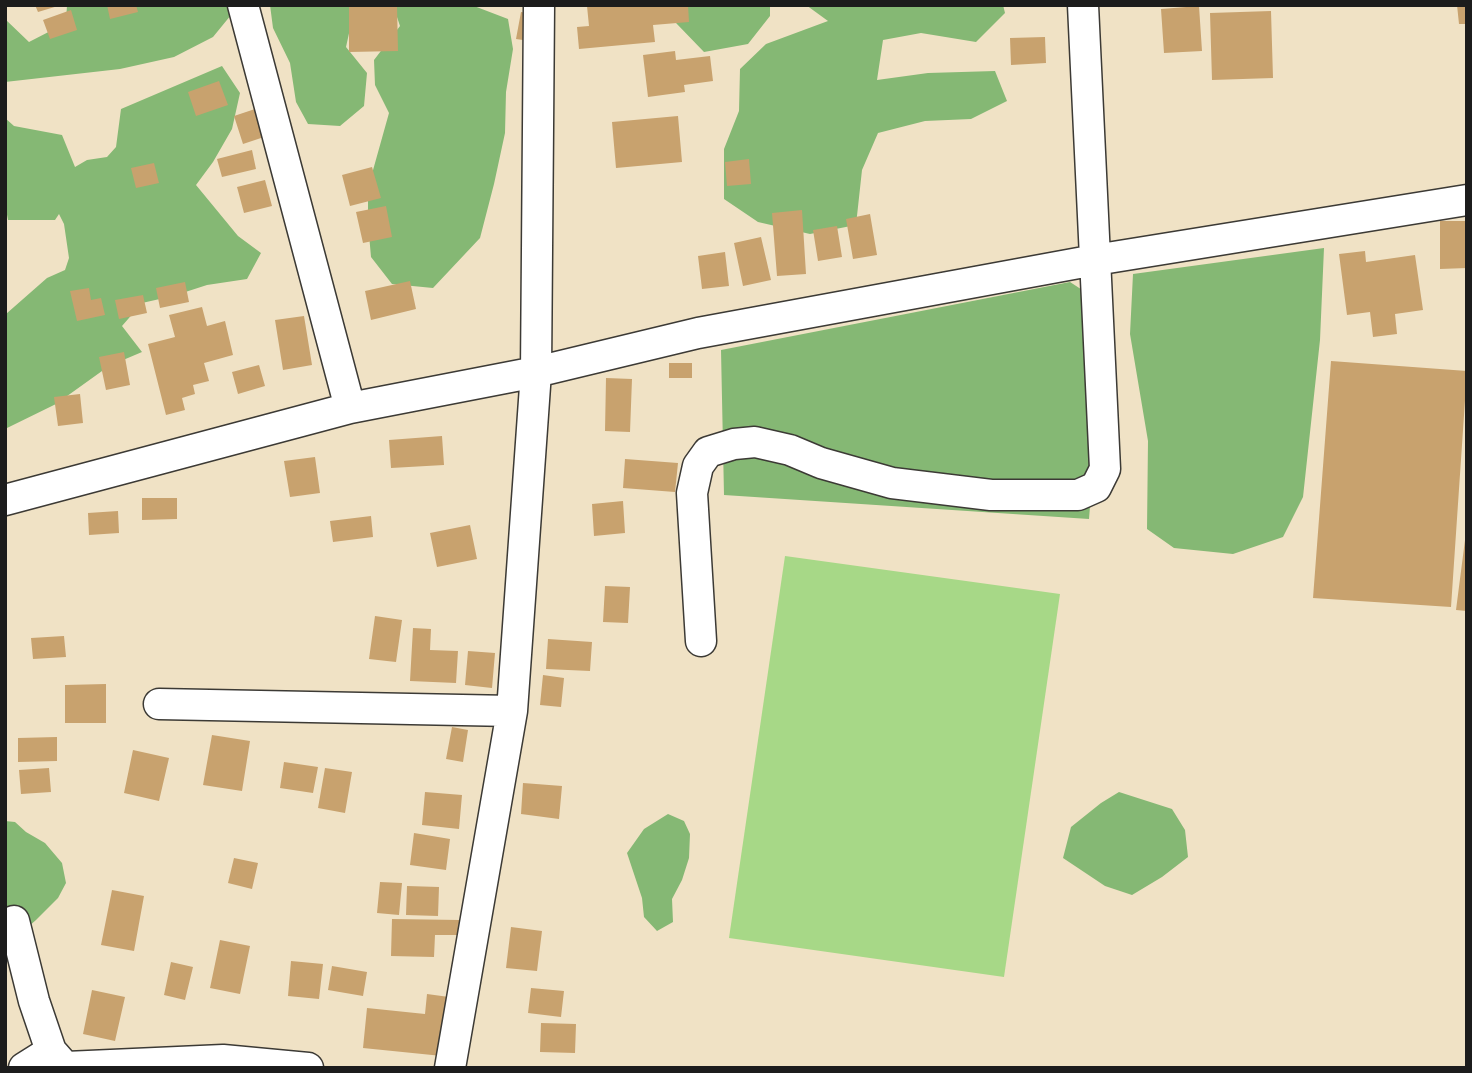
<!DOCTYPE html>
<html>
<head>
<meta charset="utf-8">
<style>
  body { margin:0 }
  #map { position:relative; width:1472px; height:1073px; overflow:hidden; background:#f0e2c5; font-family:Dekko,sans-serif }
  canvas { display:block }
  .frame { position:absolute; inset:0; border:7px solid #1c1c1c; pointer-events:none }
</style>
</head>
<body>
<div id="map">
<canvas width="1472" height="1073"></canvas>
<div class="frame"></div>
</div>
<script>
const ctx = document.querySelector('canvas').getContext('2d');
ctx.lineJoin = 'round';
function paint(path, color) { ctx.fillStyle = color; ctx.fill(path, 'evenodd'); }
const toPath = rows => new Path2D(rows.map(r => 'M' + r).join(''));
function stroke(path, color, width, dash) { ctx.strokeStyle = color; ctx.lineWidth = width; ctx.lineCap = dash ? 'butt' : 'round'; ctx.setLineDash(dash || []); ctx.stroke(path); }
const green = toPath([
  [785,556,1060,594,1004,977,729,938]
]);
const forest = toPath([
  [67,5,228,5,231,15,213,37,174,57,120,69,5,82,5,19,29,42,66,23],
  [270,5,349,5,353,15,346,47,367,73,364,106,340,126,308,124,296,102,290,63,273,28],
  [393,5,474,6,508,19,513,49,506,92,505,133,494,184,480,238,433,288,392,284,371,257,368,223,368,188,389,113,375,85,374,60,400,26],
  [668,5,770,5,770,16,748,44,704,52,676,23],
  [806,5,1003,5,1005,13,976,42,921,33,883,40,877,80,928,73,995,71,1007,101,971,119,925,121,878,133,862,170,856,225,810,234,758,222,724,199,724,149,739,111,740,69,766,44,828,21],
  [222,66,240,93,232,129,213,162,196,185,238,236,261,253,247,279,207,285,173,296,142,303,122,326,142,352,109,366,56,404,5,429,6,314,47,278,65,270,69,258,64,224,59,214,55,220,8,220,5,204,5,118,14,126,62,135,75,167,87,160,107,157,116,147,121,109],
  [1324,248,1320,340,1303,497,1283,537,1233,554,1174,548,1147,529,1148,441,1130,334,1133,274],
  [1070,282,1093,297,1094,455,1089,519,724,495,721,350],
  [1119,792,1172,809,1185,830,1188,857,1162,877,1132,895,1105,886,1063,858,1071,827,1101,803],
  [668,814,684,821,690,834,689,858,682,880,672,899,673,922,657,931,644,917,642,898,627,853,644,829],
  [5,821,15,822,26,832,45,843,62,863,66,883,58,898,36,920,12,941,5,942]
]);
const building = toPath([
  [35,5,58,5,58,6,38,12],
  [107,5,136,5,138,12,110,19],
  [397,5,398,51,349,52,349,6],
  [688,5,689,22,653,25,655,42,579,49,577,27,589,26,587,6],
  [1457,5,1467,5,1467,24,1459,24],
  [1199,6,1202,51,1164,53,1161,9],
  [71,10,77,30,50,39,43,20],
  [1271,11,1273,78,1212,80,1210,13],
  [521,12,535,14,530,41,516,39],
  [1045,37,1046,63,1011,65,1010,38],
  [675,51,676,60,710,56,713,81,684,85,685,92,648,97,643,55],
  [219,81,228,105,196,116,188,92],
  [255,109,264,137,243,144,234,116],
  [678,116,682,162,616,168,612,122],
  [252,150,256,169,222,177,217,159],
  [749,159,751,184,727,186,725,162],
  [154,163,159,183,136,188,131,168],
  [372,167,381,198,350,206,342,175],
  [265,180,272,206,244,213,237,187],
  [386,206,392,237,363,243,356,212],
  [802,210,806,274,777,276,772,213],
  [870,214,877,255,853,259,846,219],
  [1440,221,1467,221,1467,268,1440,269],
  [837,226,842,257,818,261,813,230],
  [761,237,771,280,743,286,734,243],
  [1365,251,1366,262,1415,255,1423,310,1395,314,1397,334,1373,337,1370,312,1347,315,1339,254],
  [725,252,729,286,702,289,698,256],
  [410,281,416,309,371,320,365,291],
  [185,282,189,302,160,308,156,288],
  [89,288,91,300,101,298,105,315,77,321,70,291],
  [143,295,147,313,119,319,115,300],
  [202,307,207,326,225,321,233,355,204,363,209,381,193,385,195,394,182,398,185,410,166,415,148,344,175,337,169,315],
  [304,316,312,365,283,370,275,320],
  [124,352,130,385,106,390,99,357],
  [1331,361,1467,371,1451,607,1313,598],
  [669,363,692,363,692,378,669,378],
  [259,365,265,386,238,394,232,372],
  [606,378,632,379,630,432,605,431],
  [80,394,83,423,58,426,54,397],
  [442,436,444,465,391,468,389,440],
  [315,457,320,493,290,497,284,461],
  [625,459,678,463,675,492,623,488],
  [142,498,177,498,177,519,142,520],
  [623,501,625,533,594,536,592,504],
  [118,511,119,533,89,535,88,513],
  [371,516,373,537,333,542,330,521],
  [470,525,477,559,437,567,430,533],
  [1465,540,1467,540,1467,611,1456,610],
  [605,586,630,587,628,623,603,622],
  [375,616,402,620,396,662,369,659],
  [413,628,431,629,430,650,458,651,456,683,410,681],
  [64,636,66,657,33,659,31,638],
  [548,639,592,642,590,671,546,669],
  [468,651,495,653,492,688,465,685],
  [543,675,564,678,561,707,540,705],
  [106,684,106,723,65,723,65,685],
  [452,727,468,730,463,762,446,759],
  [212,735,250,741,242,791,203,785],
  [57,737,57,761,18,762,18,738],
  [133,750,169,758,159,801,124,793],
  [284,762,318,767,313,793,280,788],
  [49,768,51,792,21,794,19,770],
  [325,768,352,772,345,813,318,808],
  [523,783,562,786,559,819,521,814],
  [425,792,462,795,459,829,422,825],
  [414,833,450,839,446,870,410,865],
  [234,858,258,863,252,889,228,883],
  [380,882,402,883,399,915,377,913],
  [407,886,439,887,438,916,406,915],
  [112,890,144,896,134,951,101,945],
  [392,919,460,920,459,935,435,935,434,957,391,956],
  [511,927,542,931,537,971,506,968],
  [220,940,250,946,240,994,210,988],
  [291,961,323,964,319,999,288,996],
  [171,962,193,967,185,1000,164,995],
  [332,966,367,972,363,996,328,990],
  [531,988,564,991,561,1017,528,1013],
  [92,990,125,997,115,1041,83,1034],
  [427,994,449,997,442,1056,363,1048,367,1008,425,1014],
  [541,1023,576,1024,575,1053,540,1052]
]);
const minor = toPath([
  [243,5,350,408],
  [5,500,350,408,536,372,698,333,1095,260,1467,200],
  [701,641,692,493,698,466,708,452,734,444,755,442,790,450,821,463,892,483,991,495,1078,495,1096,487,1105,469,1083,5],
  [159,704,512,711],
  [14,921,34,1001,51,1051,66,1068],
  [66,1067,223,1060,308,1068],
  [24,1068,51,1051],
  [450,1068,512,711,536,372,539,5]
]);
paint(green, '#a7d887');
paint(forest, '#85b874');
paint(building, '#c8a26e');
stroke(minor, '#3c3a35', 33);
stroke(minor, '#fff', 30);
</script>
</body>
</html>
